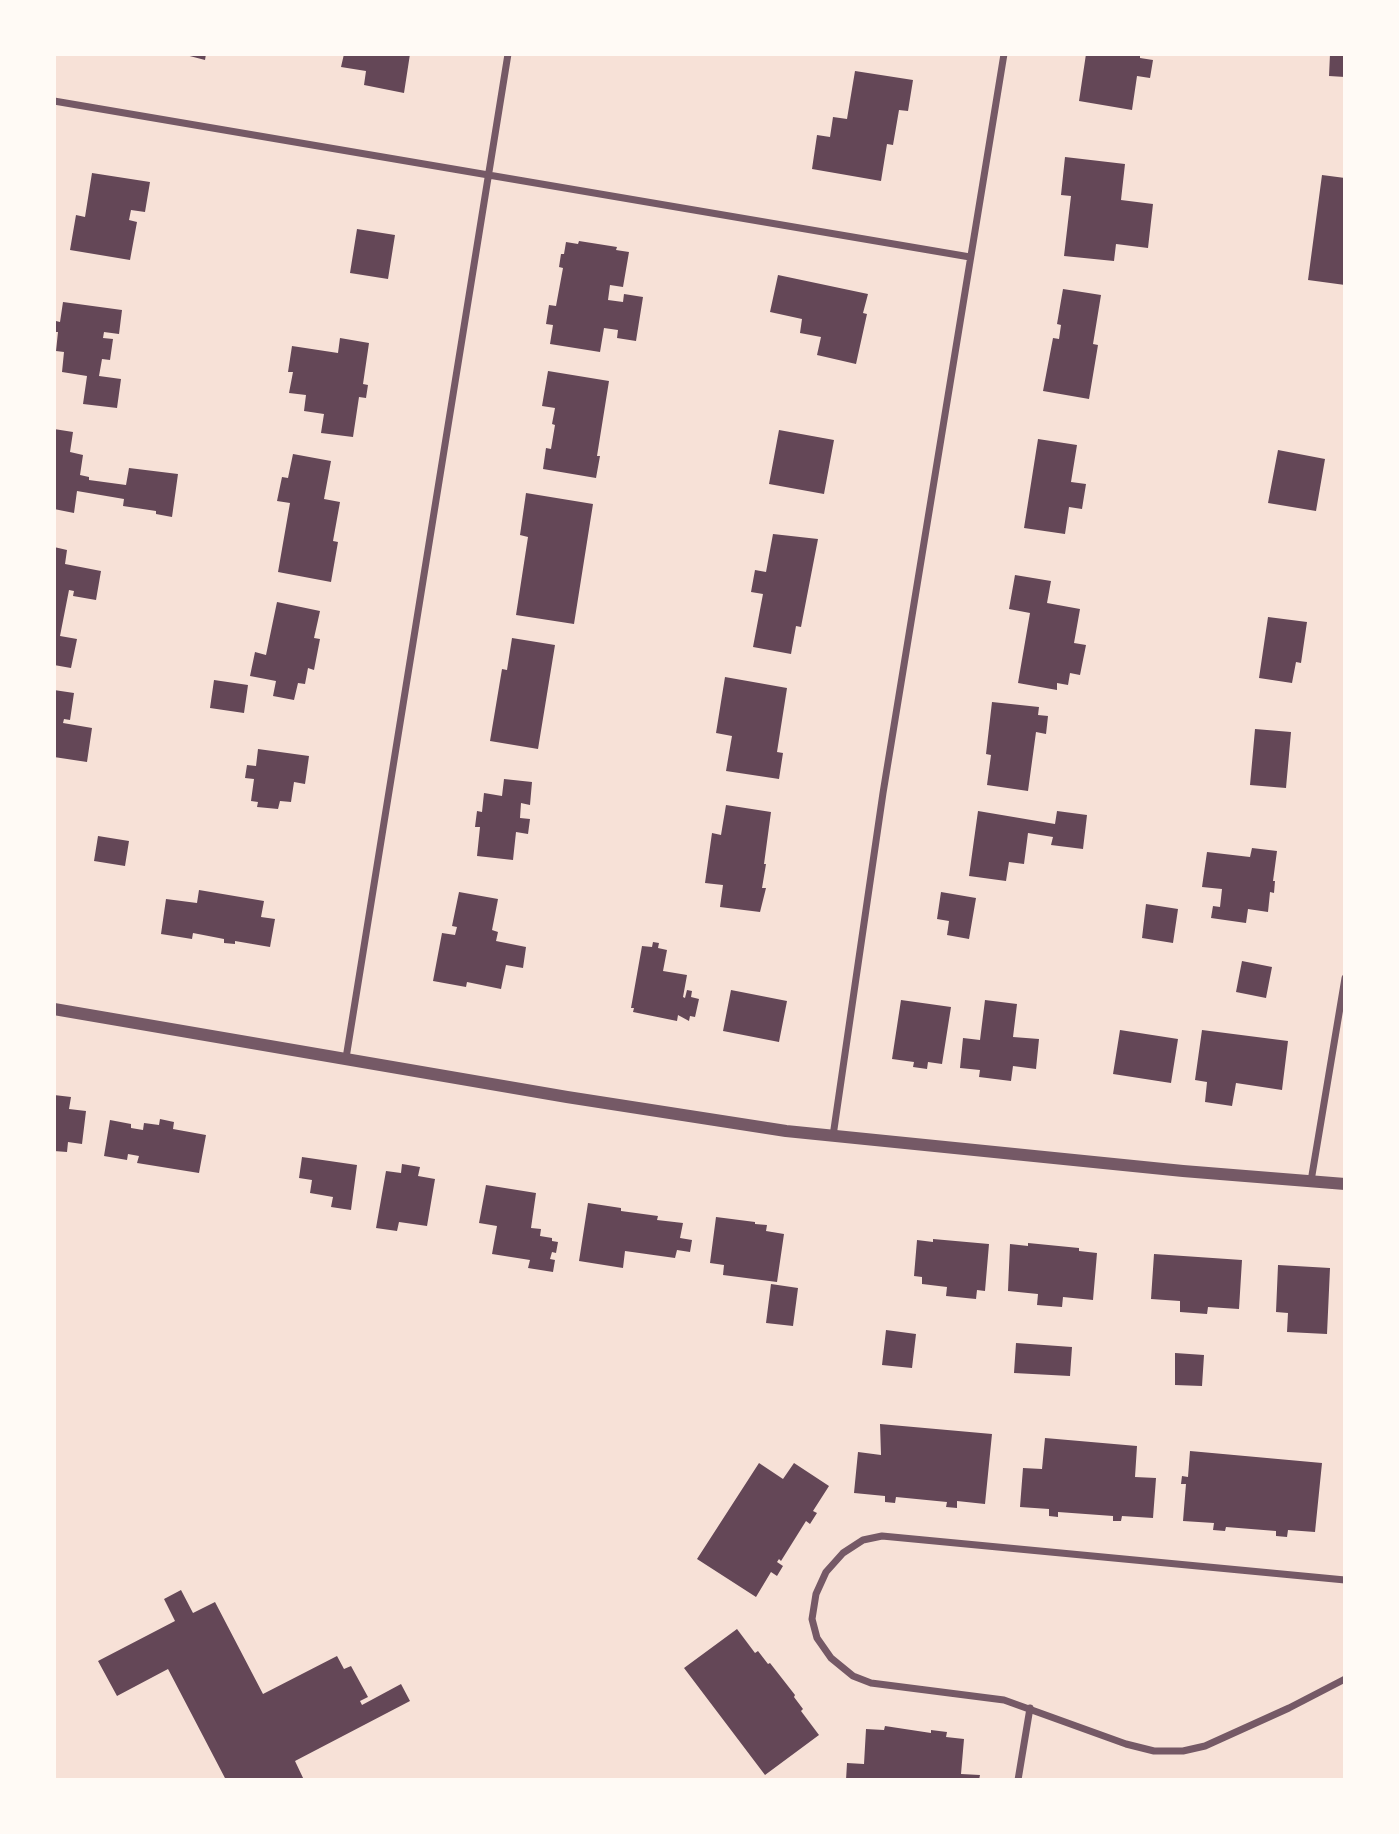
<!DOCTYPE html>
<html>
<head>
<meta charset="utf-8">
<style>
  body { margin:0 }
  #map { position:relative; width:1399px; height:1834px; overflow:hidden; background:#f7e1d7; font-family:Poppins,sans-serif }
  canvas { display:block }
  .frame { position:absolute; inset:0; border:56px solid #fffaf5; pointer-events:none }
</style>
</head>
<body>
<div id="map">
<canvas width="1399" height="1834"></canvas>
<div class="frame"></div>
</div>
<script>
const ctx = document.querySelector('canvas').getContext('2d');
ctx.lineJoin = 'round';
function paint(path, color) { ctx.fillStyle = color; ctx.fill(path, 'evenodd'); }
const toPath = rows => new Path2D(rows.map(r => 'M' + r).join(''));
function stroke(path, color, width, dash) { ctx.strokeStyle = color; ctx.lineWidth = width; ctx.lineCap = dash ? 'butt' : 'round'; ctx.setLineDash(dash || []); ctx.stroke(path); }
const building = toPath([
  [182,54,206,54,205,60],
  [344,54,410,54,404,93,364,85,366,71,341,67],
  [1086,54,1140,54,1140,58,1153,60,1150,78,1137,76,1132,110,1079,101],
  [1330,54,1345,54,1345,77,1329,76],
  [855,71,913,80,908,111,899,110,893,145,887,144,881,181,812,169,817,135,830,137,833,117,847,119],
  [1065,157,1125,164,1121,200,1153,204,1148,248,1116,244,1114,261,1064,256,1071,196,1061,195],
  [92,173,150,182,145,212,131,210,129,220,137,222,130,260,70,250,76,215,85,217],
  [1322,175,1345,178,1345,285,1308,280],
  [357,229,395,235,388,279,350,273],
  [579,241,617,247,616,250,629,252,623,287,610,285,608,300,623,302,624,294,643,297,636,341,617,338,618,330,604,328,600,352,550,344,553,325,546,324,549,305,556,306,563,268,559,267,561,254,564,254,566,242,578,244],
  [778,275,868,294,863,313,867,314,856,364,817,355,821,337,800,333,802,319,770,312],
  [1063,289,1101,295,1093,344,1098,345,1089,399,1043,391,1053,338,1059,339,1061,325,1057,324],
  [63,302,122,310,119,334,104,332,103,338,113,339,110,360,102,359,99,376,121,379,117,408,83,404,87,376,62,372,64,352,56,351,58,332,54,332,56,321,60,322],
  [340,338,369,343,363,384,368,385,366,398,359,397,353,437,321,433,324,414,304,411,306,395,289,393,293,372,288,372,292,346,338,353],
  [548,371,609,381,597,456,600,456,596,478,543,469,546,448,551,449,555,425,552,424,555,408,542,406],
  [54,429,73,432,70,452,83,455,80,475,89,477,89,480,126,485,129,468,178,474,172,517,156,514,156,511,123,506,124,499,77,491,74,513,54,509],
  [779,430,834,440,824,494,769,484],
  [1038,439,1077,445,1071,482,1086,484,1082,509,1069,507,1065,534,1024,528],
  [1278,450,1325,459,1316,511,1268,503],
  [293,454,331,461,324,499,340,502,333,541,338,542,331,582,278,572,290,503,277,501,282,477,288,478],
  [526,493,593,504,574,624,516,615,528,537,520,535],
  [773,534,818,539,801,627,796,626,791,654,753,647,763,594,751,592,755,570,766,572],
  [54,547,67,550,65,564,101,571,96,600,73,596,74,591,69,590,60,636,77,639,71,668,54,665],
  [1015,575,1051,581,1047,603,1080,609,1074,643,1086,645,1080,675,1070,673,1068,685,1057,683,1057,690,1018,683,1030,613,1009,609],
  [277,602,320,611,314,638,320,639,314,670,308,668,305,684,298,683,294,700,273,696,276,681,250,676,255,652,266,655],
  [1268,617,1307,622,1301,663,1296,662,1292,683,1259,678],
  [512,638,555,645,538,749,490,741,502,669,507,670],
  [725,677,787,688,777,752,783,753,779,779,726,771,732,736,716,733],
  [214,680,248,685,244,713,210,708],
  [54,690,74,693,70,720,64,719,63,723,92,728,87,762,54,757],
  [992,702,1039,707,1038,715,1048,716,1046,734,1036,732,1028,791,987,785,991,755,986,754],
  [1255,729,1291,732,1286,788,1250,785],
  [258,749,309,756,305,784,294,782,291,802,280,801,278,809,257,807,258,802,251,801,254,779,245,778,247,765,256,766],
  [504,779,532,782,530,805,521,803,520,818,530,819,528,834,516,832,513,860,477,856,480,827,475,827,477,811,482,812,484,793,502,796],
  [726,805,771,812,764,864,766,864,762,888,766,888,760,912,720,907,723,885,705,883,712,833,721,835],
  [978,811,1055,824,1057,811,1087,815,1083,849,1051,845,1053,837,1028,833,1024,864,1009,862,1006,881,969,876],
  [98,836,129,841,125,866,94,861],
  [1252,848,1277,851,1273,881,1275,881,1274,893,1270,892,1268,912,1248,909,1246,923,1211,918,1213,906,1220,907,1222,889,1202,887,1207,852,1250,857],
  [199,890,264,901,261,917,275,919,270,947,235,941,235,944,224,943,224,939,193,933,192,939,161,934,166,899,197,903],
  [459,892,498,899,492,930,498,932,496,941,526,947,523,968,506,965,501,989,467,982,466,987,433,981,442,933,455,935,457,927,452,926],
  [941,892,976,898,969,939,947,935,949,921,937,919],
  [1146,904,1178,909,1173,943,1142,938],
  [653,942,659,943,658,948,667,950,663,971,687,975,683,997,685,998,687,990,692,991,691,997,699,999,695,1017,690,1016,689,1021,678,1015,677,1021,633,1012,634,1008,631,1008,642,946,652,947],
  [1242,961,1272,967,1266,998,1236,992],
  [731,990,787,1001,779,1042,723,1031],
  [901,1000,951,1007,942,1064,928,1062,927,1069,913,1067,914,1062,892,1059],
  [985,1000,1017,1004,1013,1037,1039,1039,1036,1069,1013,1066,1011,1081,979,1077,980,1070,960,1068,963,1038,980,1040],
  [1120,1030,1178,1039,1171,1083,1113,1074],
  [1202,1030,1288,1041,1282,1090,1236,1083,1232,1106,1205,1102,1207,1082,1195,1080],
  [54,1095,71,1097,69,1109,86,1111,82,1144,68,1142,67,1152,54,1151],
  [160,1119,174,1122,173,1129,206,1135,199,1173,137,1163,139,1156,128,1154,127,1160,104,1156,110,1120,131,1124,131,1128,143,1130,144,1123,159,1125],
  [302,1157,357,1165,351,1210,331,1207,333,1197,310,1193,312,1180,299,1178],
  [402,1164,420,1167,418,1176,435,1179,427,1226,399,1222,397,1231,376,1228,386,1171,401,1173],
  [486,1185,536,1193,531,1228,541,1229,540,1236,552,1238,552,1241,558,1242,556,1253,552,1252,550,1259,555,1260,553,1272,528,1268,530,1260,492,1254,497,1226,479,1223],
  [588,1203,621,1208,621,1211,658,1216,657,1220,683,1223,680,1238,692,1240,690,1252,677,1250,675,1258,625,1251,623,1268,579,1261],
  [716,1217,755,1222,755,1224,767,1225,766,1231,784,1234,777,1282,723,1275,724,1265,710,1263],
  [933,1239,989,1244,985,1291,977,1290,976,1299,946,1296,947,1287,922,1284,922,1277,914,1276,917,1240,933,1242],
  [1028,1243,1079,1248,1079,1251,1097,1253,1093,1300,1063,1297,1062,1307,1037,1305,1038,1294,1008,1291,1010,1244,1028,1246],
  [1154,1254,1242,1260,1239,1309,1208,1307,1207,1314,1180,1312,1180,1301,1151,1299],
  [1278,1265,1330,1268,1327,1334,1287,1332,1288,1313,1276,1312],
  [771,1284,798,1288,793,1326,766,1323],
  [886,1330,916,1334,912,1368,882,1365],
  [1016,1343,1072,1347,1070,1376,1014,1373],
  [1175,1353,1204,1355,1202,1386,1175,1385],
  [880,1424,992,1434,985,1504,957,1501,957,1508,946,1507,947,1502,896,1497,895,1503,885,1502,885,1496,854,1493,858,1452,881,1455],
  [1045,1438,1137,1446,1135,1477,1156,1478,1153,1518,1122,1516,1121,1521,1113,1521,1113,1516,1058,1512,1058,1517,1049,1516,1049,1509,1020,1507,1023,1468,1042,1469],
  [1190,1451,1322,1463,1315,1532,1288,1530,1287,1537,1276,1536,1276,1531,1226,1527,1225,1531,1213,1530,1214,1523,1183,1521,1186,1484,1181,1484,1182,1476,1188,1477],
  [759,1463,783,1479,794,1463,829,1486,813,1511,817,1513,810,1524,806,1521,781,1561,779,1559,777,1562,783,1566,777,1576,771,1572,756,1597,697,1559],
  [181,1590,193,1613,215,1602,263,1694,337,1656,344,1669,351,1666,368,1697,360,1701,362,1705,401,1684,410,1701,295,1761,304,1780,226,1780,168,1669,117,1696,98,1661,175,1621,164,1599],
  [737,1629,755,1653,758,1651,768,1664,770,1663,795,1695,794,1697,803,1709,801,1711,819,1735,765,1775,684,1668],
  [885,1726,931,1733,931,1730,947,1732,946,1737,964,1739,961,1774,980,1775,979,1780,846,1780,847,1763,864,1764,866,1729,884,1730]
]);
const minor = toPath([
  [54,101,970,257],
  [346,1058,508,54],
  [833,1136,883,793,1004,54],
  [1311,1181,1345,978],
  [1345,1580,882,1536,863,1540,843,1553,826,1572,816,1594,812,1619,817,1638,831,1658,853,1676,871,1683,1004,1700,1126,1744,1154,1751,1183,1751,1205,1746,1289,1708,1345,1679],
  [1018,1780,1030,1708]
]);
const tertiary = toPath([
  [54,1009,567,1097,786,1131,1183,1171,1345,1184]
]);
paint(building, '#644757');
stroke(minor, '#755966', 7);
stroke(tertiary, '#755966', 12);
</script>
</body>
</html>
